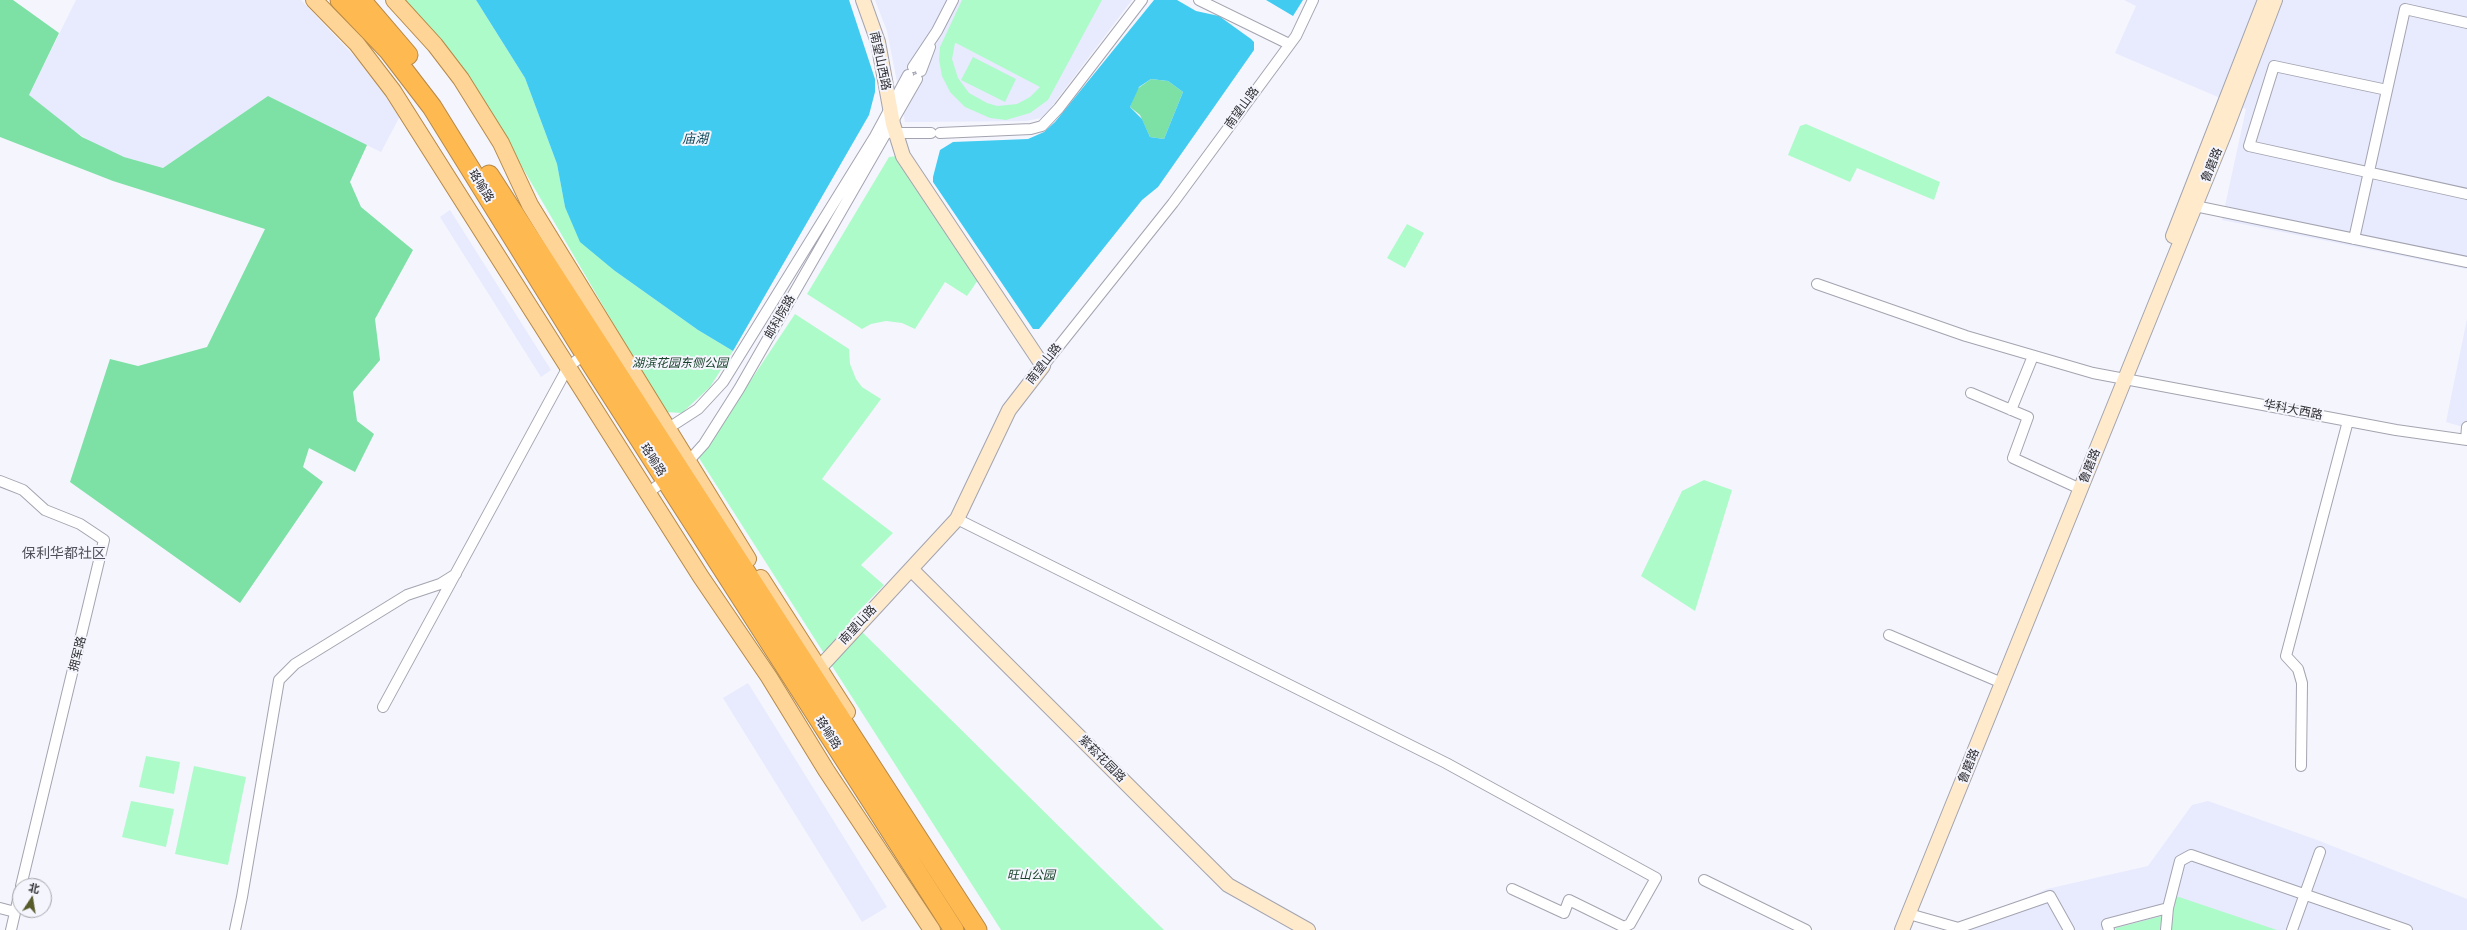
<!DOCTYPE html>
<html>
<head>
<meta charset="utf-8">
<style>
  body { margin:0 }
  #map { position:relative; width:2467px; height:930px; overflow:hidden; background:#f5f5fd; font-family:Literata,"Noto Sans SC",serif }
  canvas { display:block }
  .north { position:absolute; left:12px; top:878px; width:40px; height:40px; box-sizing:border-box; background:#f5f5fd; border:1px solid #a6a6ad; border-radius:50%; rotate:12deg; font-size:11px; font-weight:700; line-height:16px; text-align:center; color:#2f2f34 }
  .north::after { content:''; display:block; margin:auto; width:14px; height:18px; background:#565b29; clip-path:polygon(50% 0,100% 100%,50% 72%,0 100%) }
</style>
</head>
<body>
<div id="map">
<canvas width="2467" height="930"></canvas>
<div class="north">北</div>
</div>
<script>
const ctx = document.querySelector('canvas').getContext('2d');
ctx.lineJoin = 'round';
function paint(path, color) { ctx.fillStyle = color; ctx.fill(path, 'evenodd'); }
const toPath = rows => new Path2D(rows.map(r => 'M' + r).join(''));
function stroke(path, color, width, dash) { ctx.strokeStyle = color; ctx.lineWidth = width; ctx.lineCap = dash ? 'butt' : 'round'; ctx.setLineDash(dash || []); ctx.stroke(path); }
function write(font, color, halo, rows, align = 'center') {
  ctx.font = font + ' Literata,"Noto Sans SC",serif'; ctx.lineWidth = 4; ctx.setLineDash([]); ctx.textBaseline = 'middle'; ctx.strokeStyle = halo; ctx.fillStyle = color; for (const [text, x, y, turn = 0] of rows) {
    ctx.save(); ctx.translate(x, y); ctx.rotate((+turn || 0) * Math.PI / 180); ctx.textAlign = isNaN(turn) ? turn : align; if (halo) ctx.strokeText(text, 0, 0); ctx.fillText(text, 0, 0); ctx.restore();
  }
}
const built = toPath([
  [76,0,301,0,376,79,401,114,381,152,268,96,163,168,124,157,95,144,71,129,29,95],
  [875,0,1132,0,1049,110,1041,118,1026,121,905,122,887,31],
  [2124,0,2467,0,2467,269,2222,220,2246,109,2115,53,2136,6],
  [450,210,551,370,541,377,440,217],
  [2467,319,2467,428,2446,422],
  [748,683,887,907,862,922,723,698],
  [2208,801,2317,840,2467,899,2467,930,1955,930,2047,889,2148,866,2192,805]
]);
const green = toPath([
  [404,0,476,0,525,78,557,164,565,207,615,271,698,330,733,351,710,387,682,413,665,412,497,124],
  [962,0,1102,0,1048,100,1030,113,1006,120,990,118,965,107,950,92,942,76,939,60,940,47],
  [955,43,956,43,1040,87,1030,97,1017,104,997,106,987,103,969,93,958,78,952,59],
  [973,57,1016,79,1005,102,961,80],
  [1806,124,1940,182,1934,200,1857,168,1850,182,1788,155,1800,126],
  [897,156,978,280,967,296,945,282,915,329,902,323,886,321,871,324,862,329,807,294,889,157],
  [1407,224,1424,233,1405,268,1387,258],
  [795,314,849,349,850,364,856,379,862,387,881,399,822,479,893,533,861,565,884,585,850,620,1164,930,1001,930,699,458],
  [1704,480,1732,490,1695,611,1641,576,1682,491],
  [146,756,180,762,174,794,139,787],
  [194,766,246,777,228,865,175,854],
  [131,801,174,809,166,847,122,837],
  [2176,896,2277,930,2171,930],
  [2162,916,2160,930,2116,930,2116,928]
]);
const forest = toPath([
  [0,0,13,0,59,33,29,95,82,137,124,157,163,168,268,96,367,145,350,182,361,207,413,250,375,319,380,360,353,392,357,421,374,434,355,472,309,448,303,467,323,482,240,603,70,482,110,359,138,366,207,347,265,229,113,181,0,137],
  [1151,79,1168,81,1183,92,1164,139,1150,137,1140,115,1130,107,1137,89]
]);
const water = toPath([
  [476,0,849,0,875,79,875,92,869,115,733,351,698,330,615,271,580,242,565,207,557,164,525,78],
  [1154,0,1177,0,1196,11,1219,16,1251,39,1254,42,1254,50,1158,187,1142,200,1039,329,1033,329,933,182,933,177,940,150,953,142,1028,139,1044,132,1055,122],
  [1151,79,1168,81,1183,92,1164,139,1150,137,1142,119,1130,107,1139,87],
  [1266,0,1303,0,1293,16]
]);
const street = toPath([
  [1199,0,1289,44],
  [913,67,937,31,953,0],
  [921,71,930,47],
  [2387,90,2274,66,2249,146,2467,194],
  [891,133,931,133],
  [940,133,1031,129,1042,126,1059,108,1142,0],
  [2195,206,2467,262],
  [2354,239,2405,9,2467,23],
  [1817,284,1966,336,2093,373,2396,430,2467,440],
  [1043,366,1173,203,1296,36,1313,0],
  [1971,393,2028,417,2013,458,2074,486],
  [2011,410,2033,356],
  [664,431,698,409,723,382,874,138,908,75],
  [2466,440,2467,427],
  [685,465,704,444,739,389,917,79],
  [0,481,23,490,45,510,80,524,104,540,21,886],
  [648,493,669,477],
  [957,519,1446,763,1656,878,1630,924,1624,927,1569,900,1564,913,1512,889],
  [1889,635,1995,680],
  [383,707,568,367,585,354],
  [2301,766,2302,683,2298,669,2286,656,2348,421],
  [1704,880,1806,930],
  [0,908,15,912],
  [1909,914,1962,929],
  [1955,929,2050,896,2069,930],
  [11,930,20,891],
  [235,930,242,897,279,680,295,664,407,595,440,584,456,574],
  [2109,930,2107,924,2168,908],
  [2166,930,2168,908,2180,861,2191,855,2407,930],
  [2292,930,2320,852]
]);
const secondary = toPath([
  [2173,236,2265,0],
  [911,569,1228,885,1308,930],
  [812,676,957,519,1009,410,1043,366,903,156,893,124,878,42,863,0],
  [1902,930,2225,132,2275,0]
]);
const primary = toPath([
  [314,0,357,44,393,91,701,577,769,677,826,770,932,930],
  [394,0,435,45,461,79,501,143,530,205,748,559],
  [761,578,847,712]
]);
const highway = toPath([
  [340,0,389,51,432,107,585,354,954,930],
  [361,0,408,55],
  [489,175,977,930]
]);
const streetNames = [
  ["南望山西路",880,61,78],
  ["南望山路",1242,108,-54],
  ["鲁磨路",2212,165,-68],
  ["珞喻路",481,186,58],
  ["邮科院路",780,317,-60],
  ["南望山路",1044,364,-52],
  ["华科大西路",2293,410,11],
  ["珞喻路",653,460,57],
  ["鲁磨路",2090,466,-68],
  ["南望山路",858,625,-47],
  ["拥军路",78,654,-76],
  ["珞喻路",828,733,57],
  ["紫菘花园路",1102,759,45],
  ["鲁磨路",1969,766,-68]
];
const parkNames = [
  ["湖滨花园东侧公园",680,363],
  ["旺山公园",1031,875]
];
const waterNames = [
  ["庙湖",695,139]
];
const quarterNames = [
  ["保利华都社区",64,554]
];
paint(built, '#e8eafe');
paint(green, '#aefbca');
paint(forest, '#7de0a5');
paint(water, '#41cbf1');
stroke(street, '#a3a4b0', 12);
stroke(secondary, '#a3a4b0', 16);
stroke(primary, '#b68947', 18);
stroke(highway, '#b68947', 21);
stroke(street, '#fff', 10);
stroke(secondary, '#ffeacb', 14);
stroke(primary, '#fed597', 16);
stroke(highway, '#feb951', 19);
write('12px', '#2f2f34', '#f5f5fd', streetNames);
write('italic 12px', '#174129', '#f5f5fd', parkNames);
write('italic 13px', '#114b5b', '#f5f5fd', waterNames);
write('14px', '#4e4f59', '#f5f5fd', quarterNames);
</script>
</body>
</html>
